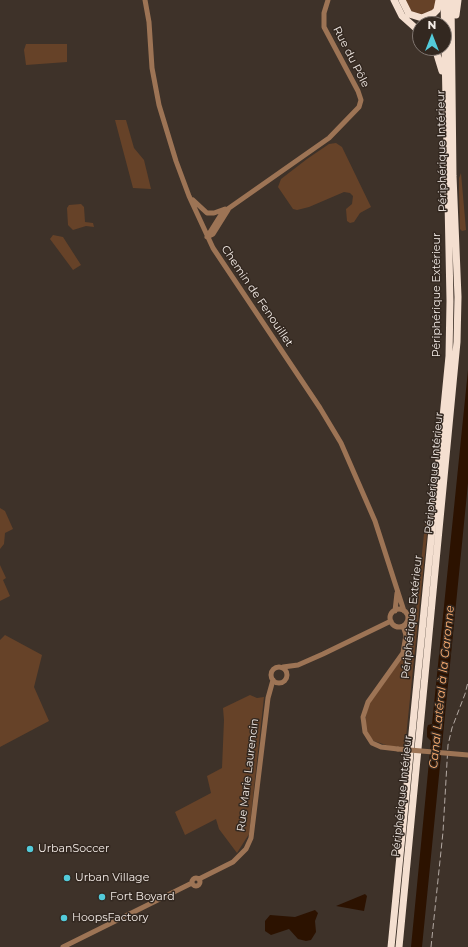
<!DOCTYPE html>
<html>
<head>
<meta charset="utf-8">
<style>
  body { margin:0 }
  #map { position:relative; width:468px; height:947px; overflow:hidden; background:#3e3229; font-family:Montserrat,sans-serif }
  canvas { display:block }
  .north { position:absolute; left:412px; top:16px; width:40px; height:40px; box-sizing:border-box; background:#332820; border:1px solid #807670; border-radius:50%; rotate:0deg; font-size:11px; font-weight:700; line-height:16px; text-align:center; color:#f4ece7 }
  .north::after { content:''; display:block; margin:auto; width:14px; height:18px; background:#53cbda; clip-path:polygon(50% 0,100% 100%,50% 72%,0 100%) }
</style>
</head>
<body>
<div id="map">
<canvas width="468" height="947"></canvas>
<div class="north">N</div>
</div>
<script>
const ctx = document.querySelector('canvas').getContext('2d');
ctx.lineJoin = 'round';
function paint(path, color) { ctx.fillStyle = color; ctx.fill(path, 'evenodd'); }
const toPath = rows => new Path2D(rows.map(r => 'M' + r).join(''));
function stroke(path, color, width, dash) { ctx.strokeStyle = color; ctx.lineWidth = width; ctx.lineCap = dash ? 'butt' : 'round'; ctx.setLineDash(dash || []); ctx.stroke(path); }
function write(font, color, halo, rows, align = 'center') {
  ctx.font = font + ' Montserrat,sans-serif'; ctx.lineWidth = 3; ctx.setLineDash([]); ctx.textBaseline = 'middle'; ctx.strokeStyle = halo; ctx.fillStyle = color; for (const [text, x, y, turn = 0] of rows) {
    ctx.save(); ctx.translate(x, y); ctx.rotate((+turn || 0) * Math.PI / 180); ctx.textAlign = isNaN(turn) ? turn : align; if (halo) ctx.strokeText(text, 0, 0); ctx.fillText(text, 0, 0); ctx.restore();
  }
}
const green = toPath([
  [405,0,437,0,436,7,429,14,416,15,408,9],
  [26,44,67,44,67,62,26,65,24,50],
  [115,120,126,120,134,148,144,160,151,189,133,188],
  [336,143,342,147,371,207,360,213,354,222,350,223,347,221,346,209,352,204,353,196,350,193,344,192,309,207,297,210,293,209,278,187,281,179,307,159,329,144],
  [461,173,466,230,462,231,460,229,459,192,459,178],
  [81,204,84,207,85,222,93,223,94,227,86,226,73,230,68,225,67,208,69,205],
  [53,235,63,237,81,265,73,270,50,239],
  [0,508,5,511,13,529,5,533,4,544,0,549],
  [425,524,428,524,405,747,389,746,374,741,370,737,366,728,366,716,369,704,410,647,412,634,410,622,412,613,416,612],
  [0,565,6,578,3,580,10,596,0,601],
  [5,635,42,655,34,687,49,721,0,747,0,640],
  [250,695,257,698,264,697,249,834,237,853,219,829,216,819,185,835,175,812,211,793,207,776,222,768,224,720,223,708]
]);
const water = toPath([
  [468,370,468,483,422,947,411,947,431,741,427,737,427,728,428,725,432,724],
  [365,894,367,896,364,911,336,906],
  [315,910,318,913,315,921,316,932,311,940,306,941,298,939,289,929,271,935,265,931,265,921,270,915,295,917]
]);
const tertiary = toPath([
  [145,0,149,22,152,68,159,105,176,161,189,196,213,248,320,408,341,443,375,521,404,611],
  [193,200,207,213,214,213,225,209],
  [207,237,222,213,329,138,359,107,361,100,358,91,324,27,324,13,328,0],
  [207,237,213,234,228,210],
  '390 618a9 9 0 1 1 18 0a9 9 0 1 1-18 0Z',
  [395,611,397,593],
  '271 675a8 8 0 1 1 16 0a8 8 0 1 1-16 0Z',
  [283,667,298,665,323,654,391,621],
  [398,749,381,747,372,743,365,732,363,717,368,702,403,653,406,635,403,626],
  '192 882a4 4 0 1 1 8 0a4 4 0 1 1-8 0Z',
  [199,879,233,862,246,849,251,838,268,698,273,680],
  [63,947,192,883]
]);
const motorway = toPath([
  [394,0,402,16,420,32],
  [402,0,409,14,422,18,434,13,437,10,439,0],
  [456,15,458,0],
  [435,48,442,71],
  [391,947,449,356,450,301,444,0],
  [399,947,457,342,458,297,453,176,451,0]
]);
const rail = toPath([
  [431,947,443,832,448,745,452,728,465,694,468,682]
]);
const tertiaryBridge = toPath([
  [398,749,468,755]
]);
const markers = [
  [30,849,4,"#53cbda"],
  [67,878,4,"#53cbda"],
  [102,897,4,"#53cbda"],
  [64,918,4,"#53cbda"]
];
const streetNames = [
  ["Rue du Pôle",351,57,63],
  ["Périphérique Intérieur",442,151,-91],
  ["Périphérique Extérieur",437,295,-90],
  ["Chemin de Fenouillet",257,296,56],
  ["Périphérique Intérieur",434,473,-85],
  ["Périphérique Extérieur",412,617,-84],
  ["Rue Marie Laurencin",248,775,-83],
  ["Périphérique Intérieur",402,796,-84]
];
const poiNames = [
  ["UrbanSoccer",38,849],
  ["Urban Village",75,878],
  ["Fort Boyard",110,897],
  ["HoopsFactory",72,918]
];
const waterNames = [
  ["Canal Latéral à la Garonne",442,687,-84]
];
paint(green, '#664228');
paint(water, '#2c1200');
stroke(tertiary, '#9d7455', 5);
stroke(motorway, '#f4dfd0', 7);
stroke(rail, '#b4aaa4', 1, [6, 3]);
stroke(tertiaryBridge, '#9d7455', 5);
for (const [x, y, r, color] of markers) { const dot = new Path2D(); dot.arc(x, y, r, 0, 2 * Math.PI); ctx.fillStyle = color; ctx.fill(dot); stroke(dot, '#332820', 1.5); }
write('11px', '#f4ece7', '#332820', streetNames);
write('11px', '#f4ece7', '#332820', poiNames, 'left');
write('italic 12px', '#fdad70', '#332820', waterNames);
</script>
</body>
</html>
